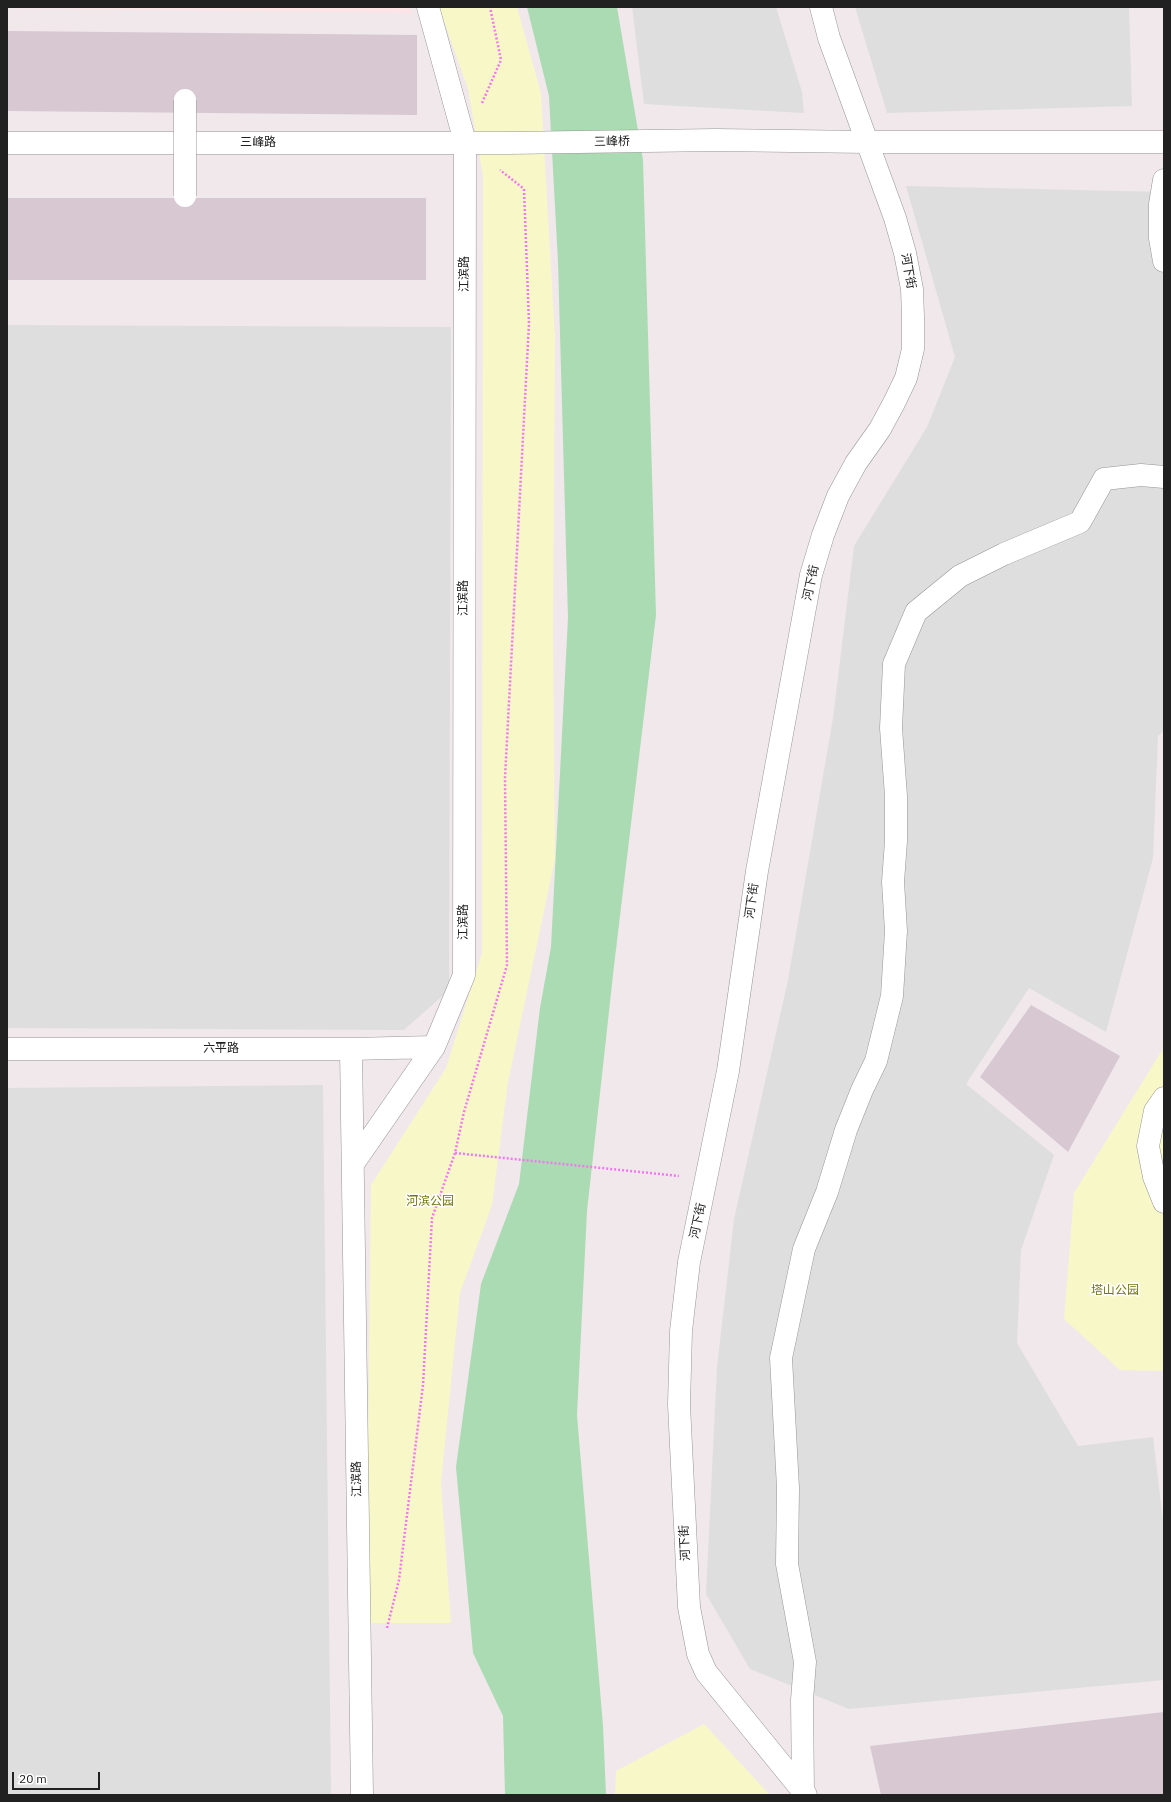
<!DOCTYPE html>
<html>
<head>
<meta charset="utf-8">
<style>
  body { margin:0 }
  #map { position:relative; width:1171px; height:1802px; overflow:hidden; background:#f0e8eb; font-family:"IBM Plex Sans",sans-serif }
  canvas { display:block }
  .frame { position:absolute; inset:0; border:8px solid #212121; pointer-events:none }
  .scale { position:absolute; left:12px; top:1772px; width:88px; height:18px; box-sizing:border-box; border:2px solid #212121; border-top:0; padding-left:5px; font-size:12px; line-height:14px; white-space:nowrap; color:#212121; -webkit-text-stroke:3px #fff; paint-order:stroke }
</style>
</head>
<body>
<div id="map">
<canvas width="1171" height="1802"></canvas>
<div class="frame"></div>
<div class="scale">20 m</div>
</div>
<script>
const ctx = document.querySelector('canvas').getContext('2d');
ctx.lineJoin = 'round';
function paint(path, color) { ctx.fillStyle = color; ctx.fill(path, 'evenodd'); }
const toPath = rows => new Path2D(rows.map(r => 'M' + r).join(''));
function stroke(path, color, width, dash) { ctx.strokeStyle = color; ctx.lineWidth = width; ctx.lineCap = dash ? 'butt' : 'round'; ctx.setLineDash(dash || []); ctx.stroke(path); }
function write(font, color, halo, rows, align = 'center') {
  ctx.font = font + ' "IBM Plex Sans","Noto Sans SC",sans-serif'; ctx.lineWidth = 3; ctx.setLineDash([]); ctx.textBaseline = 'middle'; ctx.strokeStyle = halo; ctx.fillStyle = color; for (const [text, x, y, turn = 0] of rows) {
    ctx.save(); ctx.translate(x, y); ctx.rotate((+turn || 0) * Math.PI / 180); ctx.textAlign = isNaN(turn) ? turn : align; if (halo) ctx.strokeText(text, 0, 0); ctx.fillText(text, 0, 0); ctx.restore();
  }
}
const residential = toPath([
  [632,7,776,7,802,92,804,113,644,104],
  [855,7,1129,7,1132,106,887,113],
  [906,186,1164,192,1164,730,1158,736,1153,858,1106,1032,1029,988,966,1084,1054,1155,1021,1250,1017,1343,1078,1446,1153,1437,1164,1529,1164,1680,849,1709,750,1669,706,1594,717,1367,734,1219,788,980,833,718,854,546,927,427,955,357],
  [7,325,451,327,449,990,404,1030,7,1028],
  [323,1085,331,1795,7,1795,7,1088]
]);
const education = toPath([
  [7,7,409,7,412,13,7,8]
]);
const park = toPath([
  [439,7,517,7,541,93,555,338,553,631,555,859,508,1082,492,1205,460,1293,441,1483,451,1623,366,1623,371,1185,446,1068,482,953,483,176,468,89],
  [1164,1047,1164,1371,1120,1370,1064,1319,1074,1193],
  [704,1724,770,1795,615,1795,616,1771]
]);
const water = toPath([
  [527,7,617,7,643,160,656,615,614,966,587,1211,577,1415,603,1726,606,1795,505,1795,503,1716,473,1653,456,1467,481,1284,519,1184,540,1008,551,947,568,618,558,262,549,96]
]);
const building = toPath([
  [7,31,417,35,417,115,7,111],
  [7,198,426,198,426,280,7,280],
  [1031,1005,1120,1056,1068,1152,980,1077],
  [1164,1712,1164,1795,881,1795,870,1746]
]);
const path = toPath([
  [482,103,501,60,490,7],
  [455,1153,679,1176],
  [387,1628,399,1580,423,1385,432,1218,455,1153,464,1112,507,965,505,778,529,323,524,189,500,170]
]);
const minor = toPath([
  [7,143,508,143,716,140,867,142,1164,142],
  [1164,180,1160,204,1160,238,1164,261],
  [7,1049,351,1049,434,1047],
  [351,1049,362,1795],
  [1164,1098,1155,1111,1148,1146,1154,1177,1164,1202],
  [353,1164,434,1047,464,975,465,142,428,7],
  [803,1792,802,1700,805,1662,787,1564,788,1488,781,1358,804,1249,827,1192,846,1130,862,1090,876,1061,892,996,896,931,893,882,896,841,896,796,891,728,894,664,916,612,960,576,1004,554,1080,522,1104,479,1141,475,1164,477],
  [806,1795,706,1672,698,1654,689,1607,679,1405,681,1331,689,1262,728,1071,757,871,811,575,823,535,838,496,856,463,880,429,894,403,906,378,913,349,913,317,912,289,905,253,895,218,829,38,821,7]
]);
const minorBridge = toPath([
  [185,100,185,196]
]);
const streetNames = [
  ["三峰桥",612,142,-1],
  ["三峰路",258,143],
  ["河下街",908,271,80],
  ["江滨路",465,274,-90],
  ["河下街",811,583,-78],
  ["江滨路",464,598,-90],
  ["河下街",752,901,-82],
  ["江滨路",464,922,-90],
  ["六平路",221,1049],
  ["河下街",698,1221,-78],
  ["江滨路",357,1479,-91],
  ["河下街",685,1543,-93]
];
const parkNames = [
  ["河滨公园",430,1202],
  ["塔山公园",1115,1291]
];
paint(residential, '#dedede');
paint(education, '#fde4e6');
paint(park, '#f7f7c8');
paint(water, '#abdbb2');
paint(building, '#d7c8d2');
stroke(minor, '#959595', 23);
stroke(path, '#f277f0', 2.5, [2, 2]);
stroke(minor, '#fff', 22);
stroke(minorBridge, '#959595', 23, []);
stroke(minorBridge, '#fff', 22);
write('12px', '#212121', '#fff', streetNames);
write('12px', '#767612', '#fff', parkNames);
</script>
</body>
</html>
